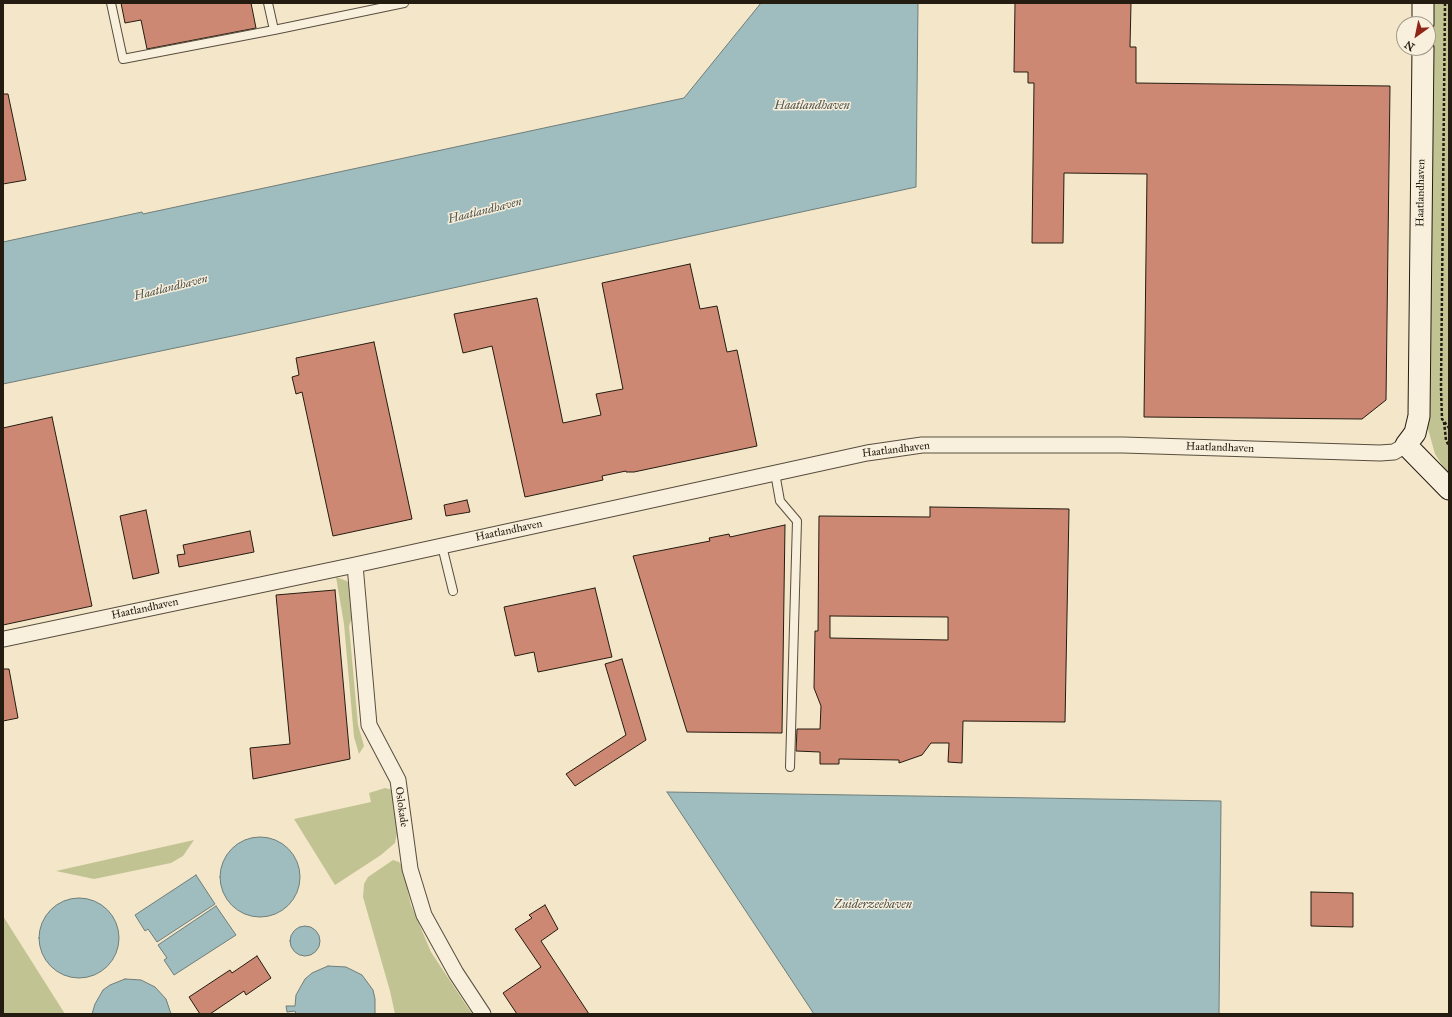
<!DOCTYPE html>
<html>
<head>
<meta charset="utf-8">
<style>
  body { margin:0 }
  #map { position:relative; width:1452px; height:1017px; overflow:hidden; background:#f4e6c9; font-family:"IM FELL Great Primer",serif }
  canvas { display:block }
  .frame { position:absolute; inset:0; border:4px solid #241c11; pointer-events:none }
  .north { position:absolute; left:1396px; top:16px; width:40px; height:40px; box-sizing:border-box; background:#f8efdc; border:1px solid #a39b8b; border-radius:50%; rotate:213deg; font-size:11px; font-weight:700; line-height:16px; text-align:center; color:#241c11 }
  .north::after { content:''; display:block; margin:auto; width:14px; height:18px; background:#8f2418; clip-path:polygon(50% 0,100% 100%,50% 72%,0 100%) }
</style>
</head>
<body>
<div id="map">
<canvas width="1452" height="1017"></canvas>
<div class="frame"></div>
<div class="north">N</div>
</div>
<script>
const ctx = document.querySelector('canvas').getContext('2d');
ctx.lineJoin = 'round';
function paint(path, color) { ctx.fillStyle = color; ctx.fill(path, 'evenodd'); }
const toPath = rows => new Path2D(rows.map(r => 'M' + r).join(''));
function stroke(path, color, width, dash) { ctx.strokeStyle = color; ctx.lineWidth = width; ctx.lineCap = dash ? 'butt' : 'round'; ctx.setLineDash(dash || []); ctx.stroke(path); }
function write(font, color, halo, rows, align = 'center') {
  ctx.font = font + ' "IM FELL Great Primer",serif'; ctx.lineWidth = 3; ctx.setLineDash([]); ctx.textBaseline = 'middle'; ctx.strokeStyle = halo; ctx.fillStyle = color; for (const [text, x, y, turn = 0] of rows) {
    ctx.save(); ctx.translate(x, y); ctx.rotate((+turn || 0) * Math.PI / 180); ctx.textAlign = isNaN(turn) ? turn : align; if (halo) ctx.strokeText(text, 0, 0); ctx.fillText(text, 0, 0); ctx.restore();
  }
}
const green = toPath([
  [1430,3,1449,3,1449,476,1435,454,1425,418],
  [336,577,347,581,351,588,353,615,349,626,358,725,364,746,359,754,354,737,344,624],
  [385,788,393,790,397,833,395,843,381,855,335,885,294,819,371,802,369,793],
  [194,840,183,856,171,863,94,879,56,871],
  [393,860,399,862,402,866,411,905,431,952,472,1014,395,1014,390,991,363,897,364,884,368,877],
  [3,916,65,1014,3,1014]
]);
const water = toPath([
  [761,3,918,3,916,187,242,334,3,384,3,242,142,212,143,214,684,98,761,3],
  [667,792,1221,801,1219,1014,814,1014,667,792],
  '220 877a40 40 0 1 1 80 0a40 40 0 1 1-80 0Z',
  [196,875,215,904,157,942,148,929,145,931,135,915,196,875],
  '39 938a40 40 0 1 1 80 0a40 40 0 1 1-80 0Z',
  [216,906,236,935,174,975,164,960,167,958,158,945,216,906],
  '290 941a15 15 0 1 1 30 0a15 15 0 1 1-30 0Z',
  [328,966,346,967,362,975,373,990,375,999,375,1014,296,1014,295,1011,287,1012,286,1006,295,1006,296,995,305,979,312,973,328,966],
  [125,979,141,980,155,987,166,999,171,1014,92,1014,95,1004,103,990,110,985,125,979]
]);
const building = toPath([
  [121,3,251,3,256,28,147,49,141,20,125,23,121,3],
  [1015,3,1131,3,1130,47,1136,47,1136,83,1390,86,1386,400,1362,419,1144,417,1147,174,1064,173,1063,243,1032,243,1034,83,1028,83,1028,72,1014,72,1015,3],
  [3,94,8,94,26,180,3,184,3,94],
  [690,264,700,309,717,306,727,352,737,350,757,446,634,472,626,472,626,471,602,476,603,480,525,497,492,346,463,353,454,314,537,298,563,423,601,415,596,394,623,389,602,283,690,264],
  [374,342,412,519,333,536,302,392,296,394,292,377,299,375,296,358,374,342],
  [52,417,92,606,3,625,3,428,52,417],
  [467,500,470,512,446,516,444,505,467,500],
  [930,507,1069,509,1065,722,963,721,962,763,948,762,949,743,931,743,922,755,899,763,899,760,839,759,839,764,820,764,820,752,796,751,797,729,820,729,821,706,814,688,815,631,818,631,819,516,930,517,930,507],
  [830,616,948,617,948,640,830,638,830,616],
  [146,510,159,573,133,579,120,516,146,510],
  [785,525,782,733,687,732,633,556,710,541,709,538,729,534,730,537,785,525],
  [250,531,254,552,179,567,177,555,185,554,183,545,250,531],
  [595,588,612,657,538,672,534,652,515,656,504,607,595,588],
  [335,590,350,759,253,779,250,748,290,744,276,595,335,590],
  [622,659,646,740,575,786,566,774,626,735,605,664,622,659],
  [3,669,9,669,18,718,3,721,3,669],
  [1311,892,1353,893,1353,927,1311,926,1311,892],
  [545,905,558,929,541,941,589,1014,517,1014,503,993,541,967,515,929,532,918,529,915,545,905],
  [257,956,271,978,246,995,244,991,210,1014,200,1014,189,997,230,970,232,973,257,956]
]);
const path = toPath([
  [1445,3,1441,388,1442,419,1449,428],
  [1444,422,1446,440,1449,446]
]);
const lane = toPath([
  [111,3,123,59,274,30,268,3],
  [274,30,404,3],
  [775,473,780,501,797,521,790,767],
  [442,546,453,591]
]);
const street = toPath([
  [355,565,369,725,398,780,410,869,424,915,456,973,483,1014],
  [4,639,355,565,867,453,922,445,1123,445,1380,453,1394,452,1406,445]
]);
const secondary = toPath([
  [1423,24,1423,3],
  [1423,48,1419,416,1415,433,1406,445,1449,489]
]);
const streetNames = [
  ["Haatlandhaven",1421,193,-89],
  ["Haatlandhaven",1220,448,2],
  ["Haatlandhaven",896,450,-7],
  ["Haatlandhaven",509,531,-12],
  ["Haatlandhaven",145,609,-12],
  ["Oslokade",401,807,82]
];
const waterNames = [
  ["Haatlandhaven",812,106],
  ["Haatlandhaven",485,211,-14],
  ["Haatlandhaven",171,288,-14],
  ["Zuiderzeehaven",873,905]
];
paint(green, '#c2c392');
paint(water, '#9fbdbf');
stroke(water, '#6e7d79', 1);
paint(building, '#cd8873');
stroke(building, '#241c11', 1);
stroke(lane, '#584e3f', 10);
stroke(street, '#584e3f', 17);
stroke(secondary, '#241c11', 23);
stroke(path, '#241c11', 2.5, [3, 2]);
stroke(lane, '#f8efdc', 8);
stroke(street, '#f8efdc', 15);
stroke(secondary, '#f8efdc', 21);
write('11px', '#241c11', '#f8efdc', streetNames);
write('italic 12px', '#4f544e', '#f8efdc', waterNames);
</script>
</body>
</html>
